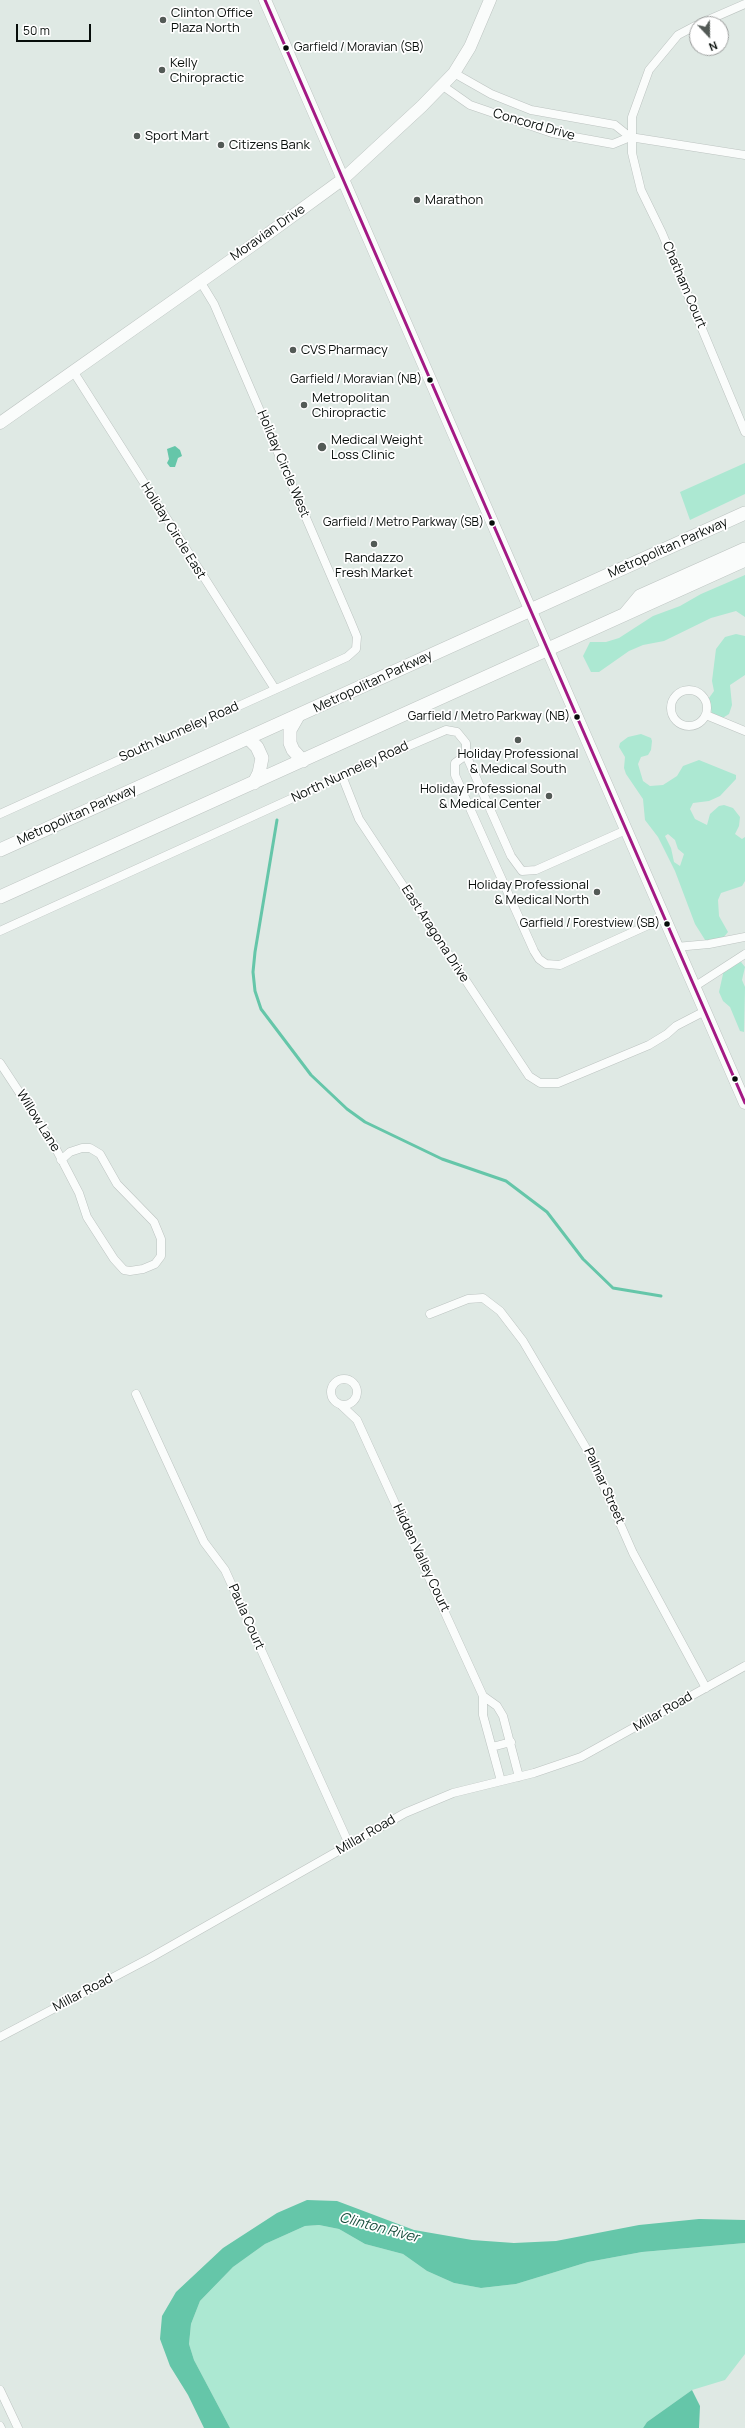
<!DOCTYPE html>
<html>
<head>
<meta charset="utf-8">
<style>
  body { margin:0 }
  #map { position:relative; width:745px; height:2428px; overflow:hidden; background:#dfe9e4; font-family:Manrope,sans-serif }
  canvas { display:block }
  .north { position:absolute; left:689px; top:16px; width:40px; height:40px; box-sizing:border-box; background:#fff; border:1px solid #9c9e9d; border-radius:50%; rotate:158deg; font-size:11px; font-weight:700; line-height:16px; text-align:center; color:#070d0a }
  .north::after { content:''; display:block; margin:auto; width:14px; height:18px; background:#535a56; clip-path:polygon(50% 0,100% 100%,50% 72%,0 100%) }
  .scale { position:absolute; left:16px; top:24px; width:75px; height:18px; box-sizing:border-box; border:2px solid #070d0a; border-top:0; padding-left:5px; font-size:12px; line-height:14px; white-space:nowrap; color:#070d0a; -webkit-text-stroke:3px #fff; paint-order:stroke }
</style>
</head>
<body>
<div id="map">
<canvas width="745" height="2428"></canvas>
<div class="north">N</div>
<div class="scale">50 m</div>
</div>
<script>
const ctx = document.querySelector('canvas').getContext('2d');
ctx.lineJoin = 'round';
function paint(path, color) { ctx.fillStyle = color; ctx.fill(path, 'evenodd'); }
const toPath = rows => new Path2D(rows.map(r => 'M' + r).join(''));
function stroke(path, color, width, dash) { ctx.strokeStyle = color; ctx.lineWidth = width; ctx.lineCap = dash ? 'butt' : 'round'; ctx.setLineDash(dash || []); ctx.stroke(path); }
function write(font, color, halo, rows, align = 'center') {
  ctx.font = font + ' Manrope,sans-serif'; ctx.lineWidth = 3.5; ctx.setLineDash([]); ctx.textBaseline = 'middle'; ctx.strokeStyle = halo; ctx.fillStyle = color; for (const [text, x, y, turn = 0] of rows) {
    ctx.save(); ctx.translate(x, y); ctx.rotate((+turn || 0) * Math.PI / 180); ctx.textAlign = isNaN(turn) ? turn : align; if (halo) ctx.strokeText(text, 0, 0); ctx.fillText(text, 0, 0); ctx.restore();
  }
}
const green = toPath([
  [745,463,745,494,690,520,680,492],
  [745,575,745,617,736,611,711,618,664,641,643,645,629,651,599,672,591,672,583,656,590,642,606,642,619,638,653,616,680,606,701,594],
  [736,634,745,636,745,675,730,685,732,705,729,714,721,719,712,714,709,698,714,691,712,681,716,649,725,637],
  [641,734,651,738,652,741,651,750,648,755,641,757,638,764,643,781,650,786,663,785,677,776,683,766,699,760,736,775,736,779,720,796,709,801,693,803,690,809,695,819,707,825,710,814,719,806,724,805,733,808,740,817,739,826,735,834,742,839,745,837,745,881,742,886,721,893,718,900,719,916,728,932,723,938,707,943,695,924,675,871,658,837,645,820,643,799,626,774,624,768,625,757,619,747,620,743,628,737],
  [668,834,675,840,678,849,684,854,680,866,674,862,671,848,665,836],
  [728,960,741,962,745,967,742,980,745,987,744,1032,740,1031,730,1007,723,1001,719,992,723,974,721,966],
  [319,2225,339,2229,365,2244,403,2254,427,2271,454,2283,481,2288,516,2284,588,2262,642,2252,745,2243,745,2354,725,2380,692,2390,647,2422,643,2428,230,2428,194,2360,189,2344,191,2324,200,2301,233,2267,265,2244,305,2226]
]);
const water = toPath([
  [175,446,180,450,182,456,178,458,175,467,170,467,167,463,169,459,167,449],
  [307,2200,337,2201,414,2230,472,2240,514,2243,556,2241,639,2225,699,2219,745,2220,745,2243,642,2252,588,2262,516,2284,481,2288,454,2283,427,2271,403,2254,365,2244,339,2229,319,2225,305,2226,265,2244,233,2267,200,2301,191,2324,189,2344,194,2360,230,2428,204,2428,188,2395,170,2366,160,2339,162,2316,176,2292,223,2248,277,2213],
  [692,2390,700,2406,699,2428,643,2428,647,2422]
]);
const stream = toPath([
  [277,820,255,952,253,972,255,991,261,1009,311,1075,347,1109,365,1122,442,1159,506,1181,547,1212,583,1259,613,1288,661,1296]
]);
const street = toPath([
  [699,24,745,4],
  [697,25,678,35,649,70,632,117,632,153,641,190,662,233,745,432],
  [454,73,491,94,531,110,615,125,630,137,745,155],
  [443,86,470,105,552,133,613,144,630,137],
  [73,371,275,689],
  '671 708a18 18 0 1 1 36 0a18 18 0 1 1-36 0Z',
  [706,715,745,731],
  [466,755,455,763,455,775,534,951,539,959,546,964,560,965,664,918],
  [342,776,359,819,529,1076,540,1083,558,1083,649,1045,667,1034,676,1026,705,1011],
  [0,814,347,657,356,649,357,637,350,620,214,304,200,281],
  [0,931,390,754,446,730,457,732,466,743,466,755,511,856,522,871,536,870,626,830],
  [676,947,709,944,745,937],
  [694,987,745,954],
  [0,1063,54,1145,79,1193,87,1217,114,1259,124,1270,130,1271,143,1269,155,1264,161,1256,161,1239,154,1222,117,1184,100,1154,90,1148,82,1148,70,1152,61,1160],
  [430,1314,468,1299,483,1298,500,1311,523,1341,589,1453,633,1553,706,1688],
  '331 1392a13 13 0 1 1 26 0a13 13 0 1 1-26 0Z',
  [136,1394,204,1542,225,1570,349,1844],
  [341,1405,357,1420,483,1696,483,1715,501,1781],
  [483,1696,497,1706,503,1716,519,1777],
  [492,1747,511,1742],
  [0,2037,150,1958,405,1813,453,1793,534,1773,581,1757,745,1666],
  [0,2390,18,2428],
  [0,2426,1,2428]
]);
const secondary = toPath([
  [265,0,745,1103],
  [0,423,254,244,343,179,422,106,454,73,470,47,490,0]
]);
const primary = toPath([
  [625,614,640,596,745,549],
  [298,716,290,730,290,743,293,750,303,761],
  [248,738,257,747,262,758,259,773,254,783],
  [0,850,745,513],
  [0,897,745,560]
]);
const bus1 = toPath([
  [265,0,745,1103]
]);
const markers = [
  [163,20,4,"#535a56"],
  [286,48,3.5,"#070d0a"],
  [162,70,4,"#535a56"],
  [137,136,4,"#535a56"],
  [221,145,4,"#535a56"],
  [417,200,4,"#535a56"],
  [293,350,4,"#535a56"],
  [430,380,3.5,"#070d0a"],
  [304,405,4,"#535a56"],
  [322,447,5,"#535a56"],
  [492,523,3.5,"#070d0a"],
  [374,544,4,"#535a56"],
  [577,717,3.5,"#070d0a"],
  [518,740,4,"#535a56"],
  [549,796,4,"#535a56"],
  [597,892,4,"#535a56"],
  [667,924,3.5,"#070d0a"],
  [735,1079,3.5,"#070d0a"]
];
const busNames = [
  ["Garfield / Moravian (SB)",294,48,"left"],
  ["Garfield / Moravian (NB)",422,380],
  ["Garfield / Metro Parkway (SB)",484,523],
  ["Garfield / Metro Parkway (NB)",570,717],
  ["Garfield / Forestview (SB)",660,924]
];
const poiNames = [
  ["Clinton Office",171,13],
  ["Plaza North",171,28],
  ["Kelly",170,63],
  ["Chiropractic",170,78],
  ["Sport Mart",145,136],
  ["Citizens Bank",229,145],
  ["Marathon",425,200],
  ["CVS Pharmacy",301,350],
  ["Metropolitan",312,398],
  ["Chiropractic",312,413],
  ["Medical Weight",331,440],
  ["Loss Clinic",331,455],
  ["Randazzo",374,558,"center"],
  ["Fresh Market",374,573,"center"],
  ["Holiday Professional",518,754,"center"],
  ["& Medical South",518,769,"center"],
  ["Holiday Professional",541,789,"right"],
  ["& Medical Center",541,804,"right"],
  ["Holiday Professional",589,885,"right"],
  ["& Medical North",589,900,"right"]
];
const streetNames = [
  ["Concord Drive",534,125,16],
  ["Moravian Drive",268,233,-35],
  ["Chatham Court",684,285,67],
  ["Holiday Circle West",283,464,67],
  ["Holiday Circle East",173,531,58],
  ["Metropolitan Parkway",668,548,-24],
  ["Metropolitan Parkway",373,682,-25],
  ["South Nunneley Road",179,732,-24],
  ["North Nunneley Road",350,772,-25],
  ["Metropolitan Parkway",77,815,-24],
  ["East Aragona Drive",435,934,57],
  ["Willow Lane",38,1121,58],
  ["Palmar Street",604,1486,66],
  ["Hidden Valley Court",421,1558,65],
  ["Paula Court",246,1617,66],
  ["Millar Road",663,1712,-30],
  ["Millar Road",366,1835,-30],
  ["Millar Road",83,1993,-28]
];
const waterNames = [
  ["Clinton River",379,2228,15]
];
paint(green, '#ace8d2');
paint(water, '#65c6a9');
stroke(stream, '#65c6a9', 3);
stroke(street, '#bcc3c0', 9);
stroke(secondary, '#bcc3c0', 13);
stroke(primary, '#bcc3c0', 14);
stroke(street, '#fafcfb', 8);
stroke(secondary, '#fafcfb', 12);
stroke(primary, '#fafcfb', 13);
stroke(bus1, '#a31984', 3);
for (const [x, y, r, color] of markers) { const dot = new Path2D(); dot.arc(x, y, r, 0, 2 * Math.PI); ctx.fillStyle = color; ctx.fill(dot); stroke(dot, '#fff', 1.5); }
write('12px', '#070d0a', '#fff', busNames, 'right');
write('13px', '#070d0a', '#fff', poiNames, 'left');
write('13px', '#070d0a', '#fff', streetNames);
write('italic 14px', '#194e3d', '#fff', waterNames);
</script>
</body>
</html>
